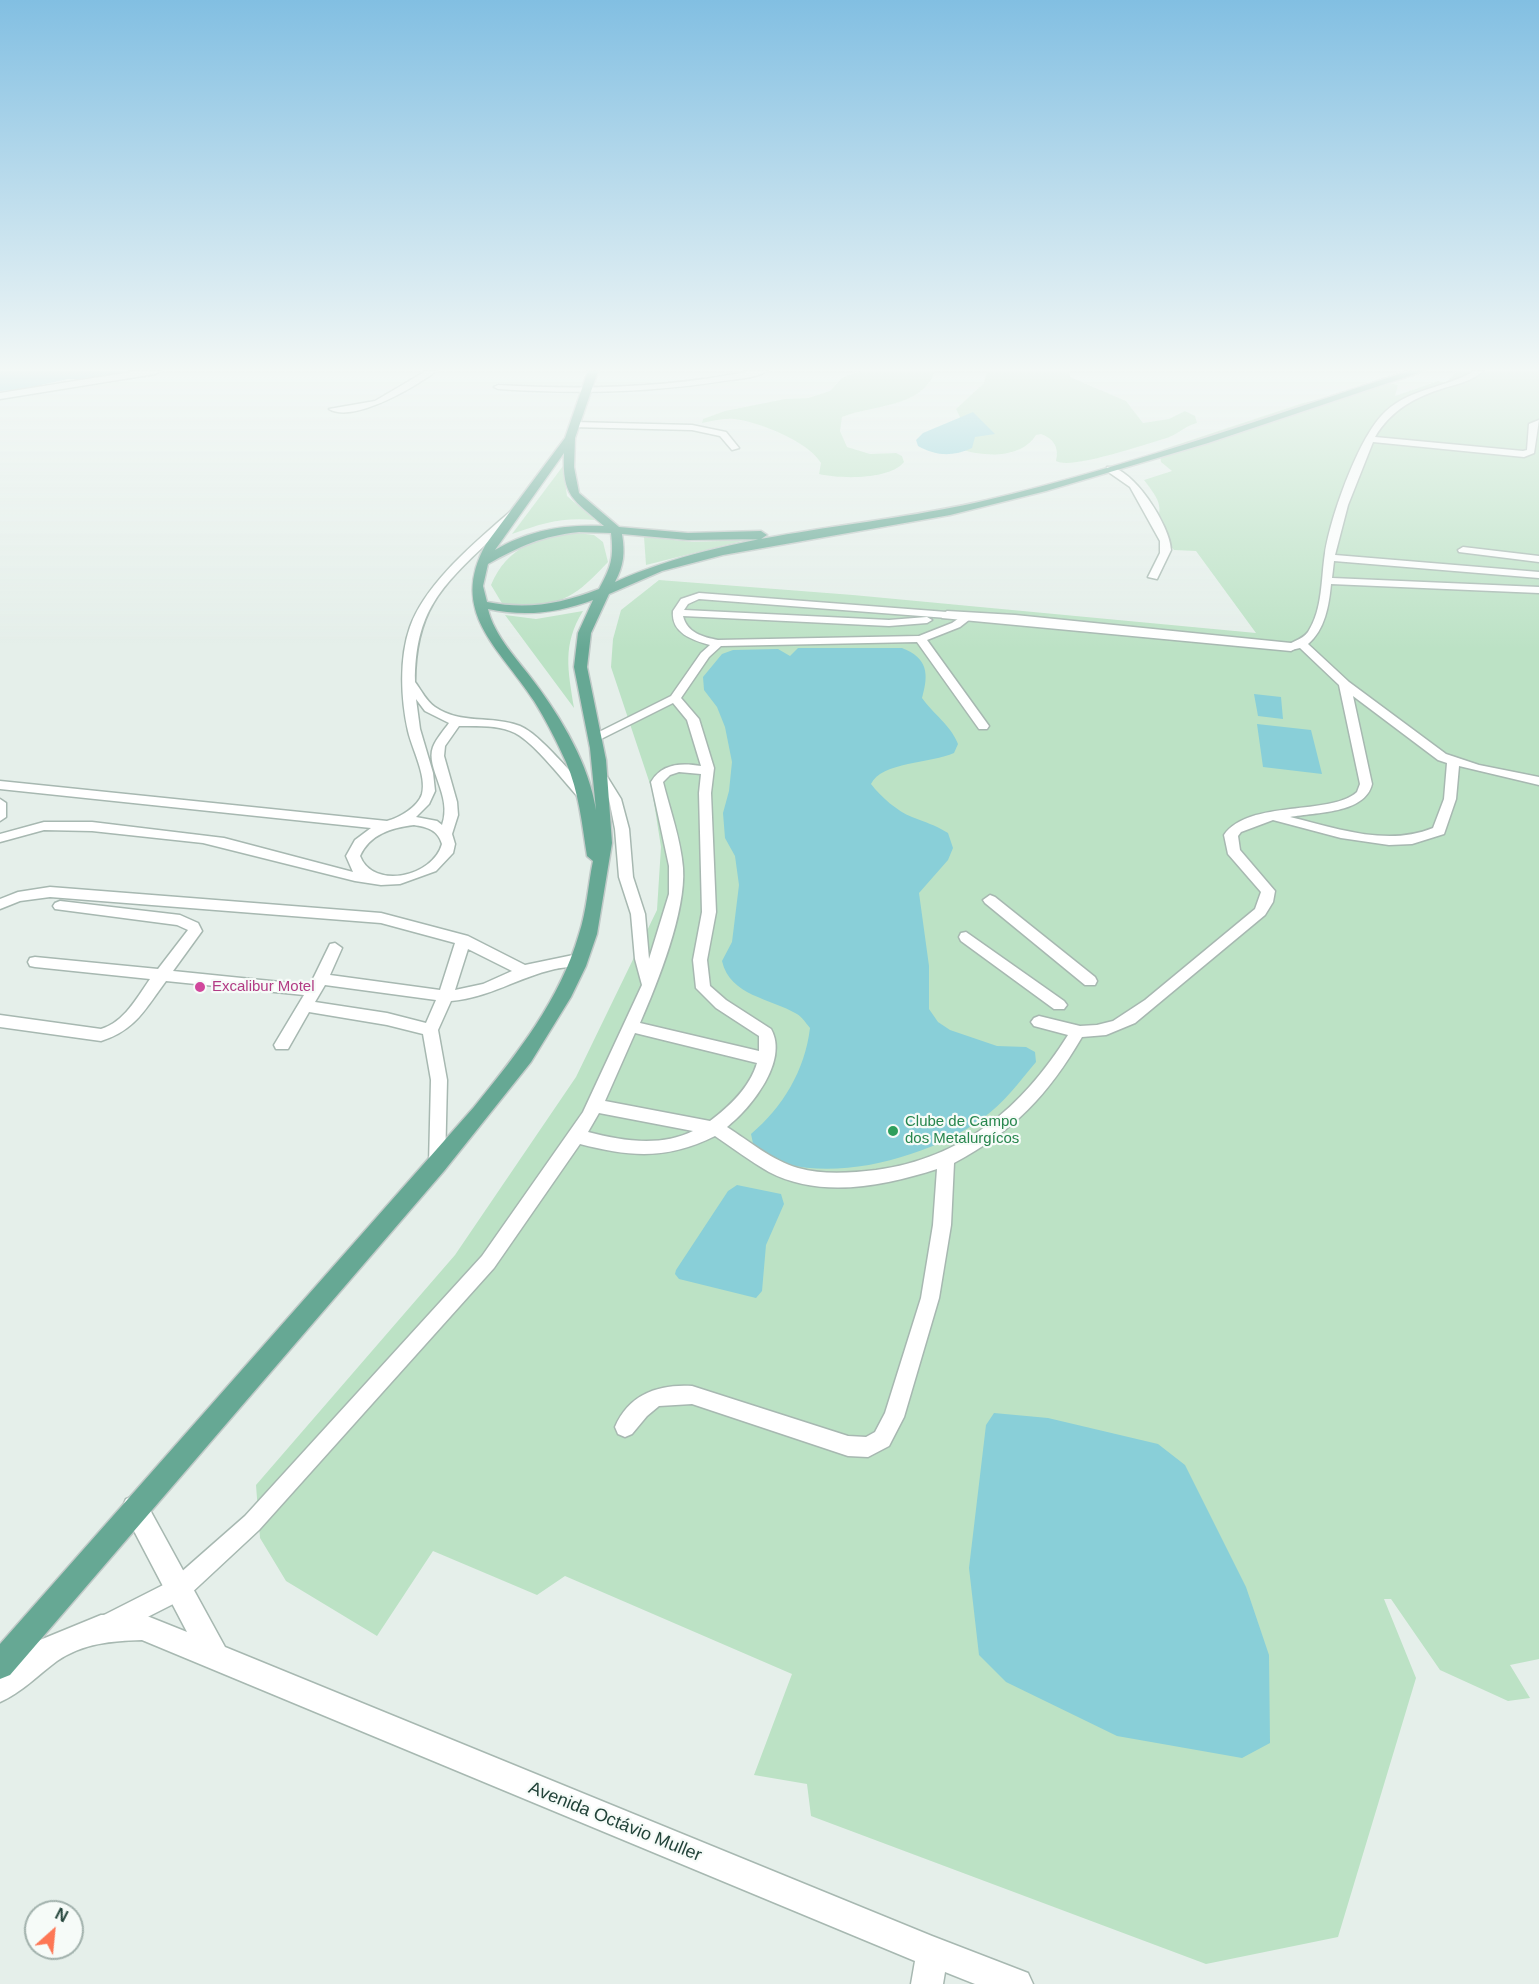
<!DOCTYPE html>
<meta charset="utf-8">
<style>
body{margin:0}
#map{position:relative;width:1539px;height:1984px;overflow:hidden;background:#e5efea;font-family:Helvetica,sans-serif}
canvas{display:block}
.north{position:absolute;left:24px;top:1900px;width:60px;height:60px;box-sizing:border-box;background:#f6fbf8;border:2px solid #a1b1ac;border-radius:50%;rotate:27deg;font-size:16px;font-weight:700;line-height:24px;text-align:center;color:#224339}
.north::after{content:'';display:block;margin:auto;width:21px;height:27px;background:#fd7755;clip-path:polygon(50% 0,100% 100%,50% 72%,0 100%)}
</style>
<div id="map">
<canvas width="1539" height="1984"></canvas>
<div class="north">N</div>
</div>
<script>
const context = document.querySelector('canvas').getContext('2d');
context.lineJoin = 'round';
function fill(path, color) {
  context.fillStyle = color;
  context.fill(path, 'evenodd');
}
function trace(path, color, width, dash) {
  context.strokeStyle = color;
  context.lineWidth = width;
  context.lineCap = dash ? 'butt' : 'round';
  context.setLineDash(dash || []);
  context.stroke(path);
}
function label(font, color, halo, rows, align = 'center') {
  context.font = font + ' Helvetica,sans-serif';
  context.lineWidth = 4.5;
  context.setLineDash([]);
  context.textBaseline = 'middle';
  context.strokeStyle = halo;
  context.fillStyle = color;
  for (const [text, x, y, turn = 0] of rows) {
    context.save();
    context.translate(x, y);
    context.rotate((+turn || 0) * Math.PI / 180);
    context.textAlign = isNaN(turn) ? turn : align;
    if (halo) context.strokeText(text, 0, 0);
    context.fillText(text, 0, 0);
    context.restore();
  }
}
const green = new Path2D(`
 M 860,371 L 935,371 C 923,408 871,405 842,417 L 840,431 L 847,447 L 870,454 L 896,453 L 902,456 L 904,462 C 890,480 840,479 819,474 L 821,463 C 808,441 759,422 734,419 C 723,418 713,421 702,423 L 703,419 L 725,411 L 785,399 L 808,398 L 830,391 L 842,378 Z
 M 987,371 L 1069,371 L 1070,377 L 1126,401 L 1143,423 L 1169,419 L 1185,411 L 1195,416 L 1197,423 C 1185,426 1178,434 1167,438 C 1146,444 1071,470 1056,461 C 1059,447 1054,439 1041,434 L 1036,435 C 1021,459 984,457 960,449 L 962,421 L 956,409 L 984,383 Z
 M 1457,371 L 1539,371 L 1539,1659 L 1510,1665 L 1530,1698 L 1508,1701 L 1440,1670 L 1391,1599 L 1384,1599 L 1416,1678 L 1338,1937 L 1206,1964 L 811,1816 L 807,1784 L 754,1775 L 792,1674 L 565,1576 L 537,1595 L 433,1551 L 377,1636 L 286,1581 L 260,1538 L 256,1485 L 455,1255 L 576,1077 L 657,910 L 661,847 L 652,790 L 611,667 L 613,639 L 621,610 L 659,580 L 853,595 L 1256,633 L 1196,551 L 1174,550 L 1155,529 C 1164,505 1159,500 1144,480 L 1172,471 L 1161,462 L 1160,453 L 1164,449 L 1303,403 L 1389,383 L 1398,385 L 1395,396 L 1438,381 L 1446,383 Z
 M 563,466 L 567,496 L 595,520 C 562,517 543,523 512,534 Z
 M 577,533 L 594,535 L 603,542 L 608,562 C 572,601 557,608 503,605 L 491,585 C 507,547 538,536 577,533 Z
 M 644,537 L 693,542 L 746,540 L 646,565 Z
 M 583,611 C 562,645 568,670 574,708 L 505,615 L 536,619 Z`);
const water = new Path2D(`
 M 0,371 L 140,371 L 91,380 L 68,379 L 23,389 L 0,391 Z
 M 973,412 L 995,434 L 975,437 L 972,448 C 952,457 936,456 918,446 L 916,440 L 923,433 Z
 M 798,648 L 902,648 C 928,658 929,674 922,698 C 934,715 950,724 958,744 L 954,753 C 932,763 881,762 871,784 C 881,797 897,811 912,817 C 927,823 933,824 948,833 L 953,848 L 948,860 L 919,893 L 929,966 L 929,1009 L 938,1022 L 950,1030 L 997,1046 L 1026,1047 L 1035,1052 L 1036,1062 C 1020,1081 1003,1104 983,1118 C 934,1154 847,1180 787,1164 C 776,1161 765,1153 754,1148 L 751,1134 C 783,1107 805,1070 810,1028 C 806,1023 802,1017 797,1014 C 770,998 730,996 722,961 L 732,942 L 739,885 L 735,856 L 725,838 L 723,813 L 729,791 L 732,762 L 725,727 L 717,707 L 704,690 L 703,677 L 722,654 L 733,650 L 778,649 L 790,656 Z
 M 1254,694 L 1281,697 L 1283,719 L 1258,716 Z
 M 1257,724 L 1311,730 L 1322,774 L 1263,767 Z
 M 737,1185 L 781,1194 L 784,1204 L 766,1245 L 762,1291 L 756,1298 L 679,1279 L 675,1274 L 676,1270 L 728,1191 Z
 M 994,1413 L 1048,1418 L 1158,1444 L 1185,1465 L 1246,1587 L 1269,1655 L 1270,1743 L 1242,1758 L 1117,1736 L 1006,1682 L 979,1655 L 969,1568 L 986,1425 Z`);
const lane = new Path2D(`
 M 426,371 L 436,371 C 417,386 353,424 329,409 L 375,401 Z
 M 751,371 L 767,371 C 756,378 736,379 723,381 C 648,393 573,394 498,389 L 494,387 L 498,385 C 583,390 668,388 751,371 Z
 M 1474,371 L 1483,371 C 1472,381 1458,384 1444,388 C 1415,397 1391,410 1375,437 L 1523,451 L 1527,450 L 1529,424 L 1539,420 L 1534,453 L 1524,457 L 1373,442 L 1348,505 L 1335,555 L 1539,572 L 1539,578 L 1334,561 L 1332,578 L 1539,587 L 1539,593 L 1331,584 C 1329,605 1325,630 1308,644 L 1349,682 L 1446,754 L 1479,765 L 1539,777 L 1539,785 L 1459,766 L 1456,799 L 1444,834 L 1412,844 L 1389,845 L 1341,838 L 1273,820 L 1241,832 L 1238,836 L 1240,850 L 1275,891 L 1273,902 L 1265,915 L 1135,1023 L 1106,1035 L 1082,1037 C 1048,1095 1014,1131 954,1163 L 951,1225 L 939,1298 L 904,1417 L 889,1446 L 868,1457 L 848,1456 L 692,1404 L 659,1406 L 647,1416 L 632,1434 L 625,1437 L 618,1434 L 615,1427 C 629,1394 659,1384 692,1386 L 848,1436 L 866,1437 L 875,1432 L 885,1413 L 921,1298 L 933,1225 L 937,1169 C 884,1186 821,1199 769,1172 C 750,1161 733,1148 715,1136 C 667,1160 630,1157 580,1144 L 494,1268 L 259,1530 L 187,1597 L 118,1632 L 110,1635 L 102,1632 L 99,1624 L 102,1616 L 171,1581 L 245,1516 L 482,1256 L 583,1112 L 642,985 L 635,959 L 631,914 L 619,877 L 615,829 L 609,799 L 593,773 L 599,769 L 603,770 L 621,799 L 629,829 L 633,877 L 645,914 L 649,959 L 669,894 L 669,866 L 651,782 C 662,763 682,763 701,766 L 687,720 L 673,703 L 599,740 L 591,740 L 589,737 L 671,696 L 701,653 L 710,645 C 692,640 671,633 673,611 L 681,599 L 699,593 L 947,612 L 952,615 L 947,618 L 699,599 L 688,604 L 684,610 L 889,620 L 927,617 L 932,620 L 927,623 L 889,626 L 683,616 C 687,633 703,637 718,640 L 919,636 L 952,623 L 965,614 L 973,614 L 974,616 L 960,627 L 927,640 L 989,726 L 987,729 L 979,729 L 917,642 L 721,646 L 709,657 L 681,698 L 699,719 L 714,768 L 711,793 L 716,912 L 707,960 L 710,986 L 726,1000 L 771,1029 C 789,1061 751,1108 727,1127 C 749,1141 773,1161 798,1168 C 823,1175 850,1173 876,1170 C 963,1158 1022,1108 1068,1035 L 1034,1026 L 1031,1022 L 1034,1018 L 1039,1016 L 1080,1026 L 1097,1025 L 1113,1021 L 1145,1000 L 1255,909 L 1261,892 L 1228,854 L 1224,835 C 1249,799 1331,816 1357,792 L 1360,784 L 1339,685 L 1300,648 L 1291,650 L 1285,647 C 1292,641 1302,640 1308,632 C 1323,609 1321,578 1325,553 C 1331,516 1359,435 1386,411 C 1411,388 1446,388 1474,371 ZM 1353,696 L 1438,760 L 1447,763 L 1444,799 L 1433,828 C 1387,847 1337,828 1290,817 C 1316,812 1365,814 1372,784 ZM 679,772 L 701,774 L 699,793 L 702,912 L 693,960 L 696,988 L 716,1008 L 759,1036 L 759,1051 L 640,1023 C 658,982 686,911 683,868 C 681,840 670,810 663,782 L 670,775 ZM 635,1033 L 757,1063 C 750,1087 730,1106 710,1121 L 605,1101 ZM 599,1113 L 693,1131 C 661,1147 622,1141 588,1132 Z
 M 574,422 L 692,425 L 726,432 L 739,448 L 732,450 L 720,436 L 692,430 L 571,427 L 570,425 Z
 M 1107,467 C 1132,465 1171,527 1171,550 L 1157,579 L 1148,577 L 1160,553 L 1160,541 L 1130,487 L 1107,471 Z
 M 512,510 L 520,512 C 511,522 499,531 489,541 C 441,587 415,611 415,682 C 421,690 427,702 435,707 C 461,725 492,715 520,726 C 540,734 574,777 591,794 L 592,797 L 591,800 L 581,800 C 564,782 536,744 515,733 C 500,725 477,726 459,726 L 445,746 L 444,756 L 457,802 L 458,815 L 452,834 L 455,844 L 453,853 L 436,871 L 400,884 L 381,885 L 355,881 L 203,843 L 92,831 L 44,830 L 0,842 L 0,834 L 44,822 L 92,822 L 224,838 L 353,872 L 346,856 L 355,840 L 371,828 L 0,789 L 0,781 L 387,821 C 399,818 418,807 422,794 C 427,776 412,749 408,731 C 401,700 399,658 410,627 C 426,582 477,541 512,510 ZM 416,699 L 425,711 L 449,723 C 444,730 436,739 433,747 C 425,768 453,796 442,825 L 437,821 L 416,817 L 429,804 L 435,791 L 433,773 L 420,729 ZM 414,825 C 427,827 438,830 442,844 C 433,877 373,890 360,856 C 370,834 391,828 414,825 Z
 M 1463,547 L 1539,556 L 1539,562 L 1459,552 L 1458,550 Z
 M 0,799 L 6,803 L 6,817 L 0,821 Z
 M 50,887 L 381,913 L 468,936 L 525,965 L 578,954 L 585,959 C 580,967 564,967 555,969 C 519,977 489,998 451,1001 L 438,1030 L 447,1080 L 445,1165 L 443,1170 L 437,1172 L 431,1170 L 429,1165 L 431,1080 L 423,1034 L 387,1025 L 309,1012 L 288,1049 L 276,1049 L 274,1045 L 304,995 L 166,981 C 145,1009 136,1030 101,1041 L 0,1027 L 0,1015 L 101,1029 C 124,1022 137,998 150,979 L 35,967 L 30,966 L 28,962 L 30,958 L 35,957 L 158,969 L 188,930 L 177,925 L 55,909 L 53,906 L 55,903 L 60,901 L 180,915 L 198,923 L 202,931 L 173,971 L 310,985 L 330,944 L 335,943 L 342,948 L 330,975 L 440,990 L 455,943 L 381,923 L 50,897 L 20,901 L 0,909 L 0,899 L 18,892 ZM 468,949 L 512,971 L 483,984 L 455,990 ZM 325,985 L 436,1000 L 426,1023 L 387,1013 L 315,1002 Z
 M 990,895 L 995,897 L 1095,977 L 1097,981 L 1095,985 L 1085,985 L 985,903 L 983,900 Z
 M 966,932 L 1064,1001 L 1067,1005 L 1064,1009 L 1054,1009 L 961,941 L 959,937 L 961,933 Z`);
const street = new Path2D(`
 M 137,371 L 160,371 L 155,374 L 0,399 L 0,393 Z
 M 947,611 L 1015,615 L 1291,643 L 1298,647 L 1291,651 L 942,618 L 941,615 Z
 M 135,1495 L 144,1499 L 225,1647 L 932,1936 L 1028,1973 L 1033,1984 L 975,1984 L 945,1972 L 943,1984 L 911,1984 L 915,1961 L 142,1640 C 111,1641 84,1643 57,1661 C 38,1675 21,1693 0,1702 L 0,1671 L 40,1640 L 101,1615 L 142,1614 L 187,1632 L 122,1508 L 126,1499 Z`);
const primary = new Path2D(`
 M 588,371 L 598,371 L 575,438 L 574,467 L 579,493 L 619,527 L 688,533 L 761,531 L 767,535 L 761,539 L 688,540 L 622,534 C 625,553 624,565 615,582 C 732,530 864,529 987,500 C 1131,466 1269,416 1409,371 L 1424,371 L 1208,443 L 1046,491 L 950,515 L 723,555 L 662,571 L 609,594 L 591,633 L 587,667 L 606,760 L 612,843 L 597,934 L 586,966 L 571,997 L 531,1062 L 444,1171 L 10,1675 L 0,1679 L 0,1644 L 474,1107 C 517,1054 560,1000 579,934 C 587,910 588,885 593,861 L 587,856 C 582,824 579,792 566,762 C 557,742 546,720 534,701 C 499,647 448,612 486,544 L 565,438 ZM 564,453 C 562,497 573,499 604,526 C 565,524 528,530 495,550 ZM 579,532 L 611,533 C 614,558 611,567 599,589 C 561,604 527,610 487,602 L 483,586 L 488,564 C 520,546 542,536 579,532 ZM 593,600 L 578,633 L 574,667 L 590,748 L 596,810 C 589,765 562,719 535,683 C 519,661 494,636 488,609 C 525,617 558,613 593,600 Z`);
const markers = [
 [200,987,6,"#d1479c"],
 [893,1131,6,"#2e9e5b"]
];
const hotelNames = [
 ["Excalibur Motel",212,987]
];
const leisureNames = [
 ["Clube de Campo",905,1122],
 ["dos Metalurgícos",905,1139]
];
const nearStreetnames = [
 ["Avenida Octávio Muller",615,1822,22]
];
fill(green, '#bce2c5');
fill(water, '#89cfd8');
trace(lane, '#a7b8b1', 3);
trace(street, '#a7b8b1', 3);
trace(primary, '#c1cac8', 3);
fill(lane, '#fff');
fill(street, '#fff');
fill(primary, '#66a894');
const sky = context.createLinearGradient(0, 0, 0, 649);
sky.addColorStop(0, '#82bfe2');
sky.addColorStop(0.57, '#f3f8f6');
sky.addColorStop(1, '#f3f8f600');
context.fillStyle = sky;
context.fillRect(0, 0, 1539, 649);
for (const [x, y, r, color] of markers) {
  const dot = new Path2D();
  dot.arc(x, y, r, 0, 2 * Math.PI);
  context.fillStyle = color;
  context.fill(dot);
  trace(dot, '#f6fbf8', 2);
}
label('15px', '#b23c85', '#f6fbf8', hotelNames, 'left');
label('15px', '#27864d', '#f6fbf8', leisureNames, 'left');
label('18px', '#224339', '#f6fbf8', nearStreetnames);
</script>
